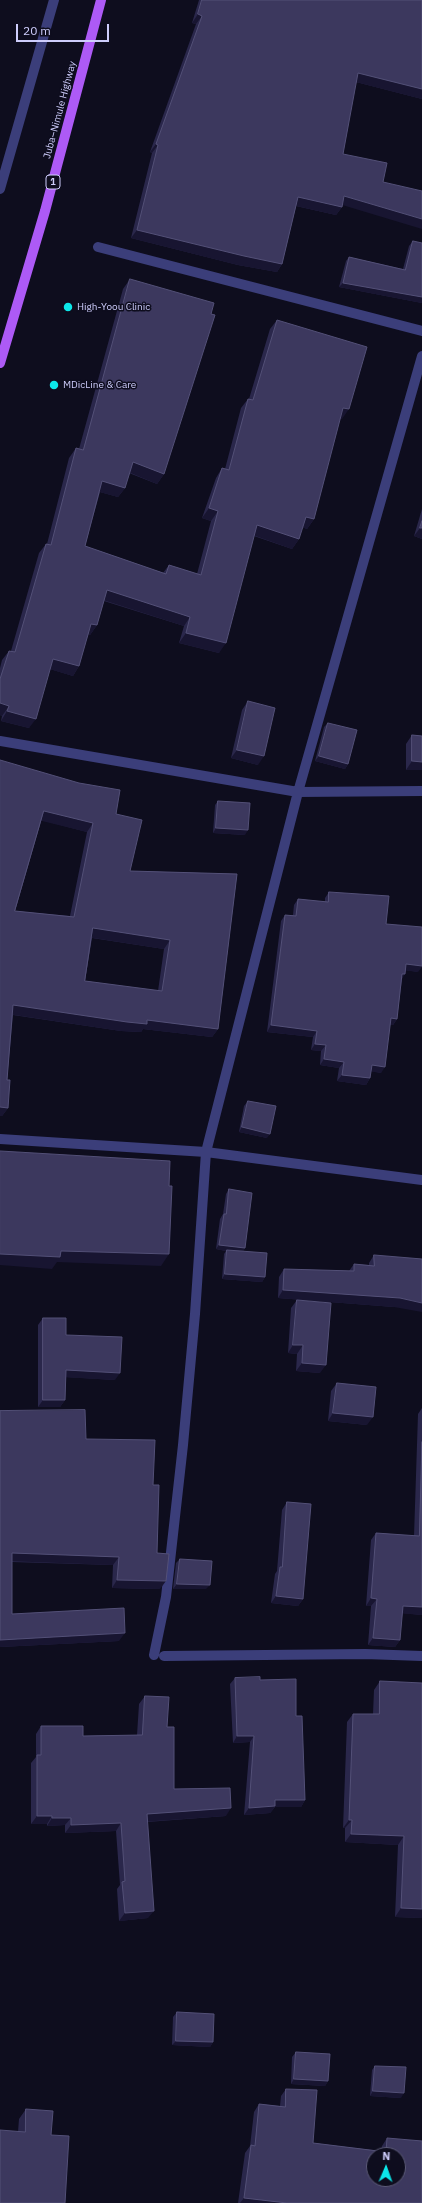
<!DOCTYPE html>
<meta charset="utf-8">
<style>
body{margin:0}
#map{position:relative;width:422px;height:2203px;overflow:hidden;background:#0e0d1e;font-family:"IBM Plex Sans",sans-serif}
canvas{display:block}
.north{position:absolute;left:366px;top:2147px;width:40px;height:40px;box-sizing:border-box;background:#0e0d1e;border:1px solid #5b5a77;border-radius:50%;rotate:2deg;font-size:11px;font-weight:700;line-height:16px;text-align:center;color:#cecdfc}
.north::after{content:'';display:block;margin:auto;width:14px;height:18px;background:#0ce7e9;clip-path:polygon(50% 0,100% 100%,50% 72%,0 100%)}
.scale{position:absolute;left:16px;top:24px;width:93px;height:18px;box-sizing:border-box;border:2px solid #cecdfc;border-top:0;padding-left:5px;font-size:12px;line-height:14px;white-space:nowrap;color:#cecdfc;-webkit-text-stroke:3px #0e0d1e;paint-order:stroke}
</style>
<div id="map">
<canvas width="422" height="2203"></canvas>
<div class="north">N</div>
<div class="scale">20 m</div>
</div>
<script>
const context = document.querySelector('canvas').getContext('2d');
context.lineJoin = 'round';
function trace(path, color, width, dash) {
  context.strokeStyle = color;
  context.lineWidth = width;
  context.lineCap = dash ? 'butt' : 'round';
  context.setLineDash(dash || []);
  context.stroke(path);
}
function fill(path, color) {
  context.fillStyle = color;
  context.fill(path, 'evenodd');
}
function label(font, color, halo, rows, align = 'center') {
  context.font = font + ' "IBM Plex Sans",sans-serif';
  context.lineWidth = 3;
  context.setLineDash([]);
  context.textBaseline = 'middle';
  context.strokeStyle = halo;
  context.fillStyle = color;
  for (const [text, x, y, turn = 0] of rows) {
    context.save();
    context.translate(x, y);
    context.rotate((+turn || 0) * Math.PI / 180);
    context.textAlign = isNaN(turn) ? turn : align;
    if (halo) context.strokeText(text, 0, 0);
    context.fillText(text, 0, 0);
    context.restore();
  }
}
const minor = new Path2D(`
 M 0,189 L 54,0
 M 98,247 L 422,331
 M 0,741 L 298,792 L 422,791
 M 0,1139 L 206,1152 L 422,1180
 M 154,1655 L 166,1597 L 183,1445 L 195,1314 L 206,1152 L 298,792 L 422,356
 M 164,1656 L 365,1654 L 422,1656`);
const primary = new Path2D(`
 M 0,363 L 45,211 L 101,0`);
const wall = new Path2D(`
 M 199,0 L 422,0 L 422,99 L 356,82 L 343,154 L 342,207 L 336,215 L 296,206 L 282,264 L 277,272 L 238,265 L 131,238 L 152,153 L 150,152 L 196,24 L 192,23 Z
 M 413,241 L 422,243 L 422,303 L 339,287 L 346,261 L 349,257 L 403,269 L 409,246 Z
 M 130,279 L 164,474 L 157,484 L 129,473 L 125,488 L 118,497 L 100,492 L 85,546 L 163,573 L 169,565 L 197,574 L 211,521 L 202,518 L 216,478 L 222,468 L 225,469 L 241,408 L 248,399 L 249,399 L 270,329 L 277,320 L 342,419 L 340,418 L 314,519 L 307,529 L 302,527 L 299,539 L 292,549 L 254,536 L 219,653 L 179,643 L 184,626 L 104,601 L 97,625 L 90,635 L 88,634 L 79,666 L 73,676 L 50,669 L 29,728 L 1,721 L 2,716 L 0,715 L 0,668 L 2,660 L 9,651 L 11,651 L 39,553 L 46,544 L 47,544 L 69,458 L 76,448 L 79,449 L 123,289 Z
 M 422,509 L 422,539 L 414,536 Z
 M 248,701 L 258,765 L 231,758 L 242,710 Z
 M 328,723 L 348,764 L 345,769 L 315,761 L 324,727 Z
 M 412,735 L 422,736 L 422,775 L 422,770 L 406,770 L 406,744 Z
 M 0,760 L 116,814 L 130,871 L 237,874 L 218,1029 L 212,1037 L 143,1029 L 141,1032 L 121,1031 L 13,1015 L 7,1080 L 8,1108 L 2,1116 L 0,1116 ZM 41,820 L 87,832 L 70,916 L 15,911 ZM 92,938 L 164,949 L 158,991 L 85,981 Z
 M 218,801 L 245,835 L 213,833 L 215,805 Z
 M 329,892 L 386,924 L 418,972 L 406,970 L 402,979 L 397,1019 L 393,1025 L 390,1025 L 381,1073 L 371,1071 L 370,1078 L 366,1085 L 337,1081 L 339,1068 L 320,1065 L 321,1051 L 311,1050 L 313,1037 L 267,1032 L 281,921 L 285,915 L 293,915 L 294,905 L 298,899 L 325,902 L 325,898 Z
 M 248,1101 L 267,1138 L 239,1132 L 244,1106 Z
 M 229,1189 L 245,1248 L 243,1251 L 265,1277 L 262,1282 L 222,1279 L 224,1254 L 226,1251 L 216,1249 L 220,1219 L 223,1214 L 226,1194 Z
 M 374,1255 L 394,1307 L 278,1298 L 279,1277 L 284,1269 L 349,1271 L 354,1264 L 369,1265 L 369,1263 Z
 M 297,1300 L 320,1373 L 296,1371 L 297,1354 L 288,1353 L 291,1308 Z
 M 43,1318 L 66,1335 L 115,1380 L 66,1377 L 65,1400 L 60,1407 L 38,1407 L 38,1325 Z
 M 337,1383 L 367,1425 L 328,1421 L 331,1391 Z
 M 422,1408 L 422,1615 L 402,1613 L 400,1640 L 395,1647 L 368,1645 L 371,1606 L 366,1606 L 371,1540 L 376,1533 L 414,1536 L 418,1414 Z
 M 0,1411 L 86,1439 L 153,1485 L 157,1553 L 160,1589 L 112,1588 L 113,1565 L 12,1562 L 12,1614 L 119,1641 L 0,1647 Z
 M 287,1502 L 303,1599 L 298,1606 L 271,1603 L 275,1574 L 277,1571 L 282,1510 Z
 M 180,1559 L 206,1589 L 173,1589 L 176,1563 Z
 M 235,1678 L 260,1680 L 296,1716 L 305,1800 L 301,1807 L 275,1807 L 270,1813 L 244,1815 L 250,1742 L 233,1743 L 230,1684 Z
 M 380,1681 L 422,1686 L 422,1918 L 395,1917 L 398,1845 L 345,1842 L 345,1828 L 343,1828 L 347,1722 L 353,1714 L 373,1714 L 374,1690 Z
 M 145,1696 L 167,1727 L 174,1789 L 226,1816 L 147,1822 L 148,1918 L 119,1921 L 117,1889 L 120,1885 L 116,1831 L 65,1833 L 65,1825 L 47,1826 L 47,1824 L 31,1824 L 31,1763 L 36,1757 L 36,1734 L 41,1726 L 83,1736 L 137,1735 L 139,1704 Z
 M 177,2012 L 213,2042 L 210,2047 L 172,2045 L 173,2017 Z
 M 296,2052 L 328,2081 L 325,2086 L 291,2084 L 292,2057 Z
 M 375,2066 L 401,2098 L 370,2096 L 372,2070 Z
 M 286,2089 L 313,2143 L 381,2151 L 382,2146 L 387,2138 L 422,2203 L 238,2203 L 245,2153 L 250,2146 L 254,2112 L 259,2104 L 280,2106 L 281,2096 Z
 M 26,2109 L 51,2135 L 18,2132 L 19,2119 Z`);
const shadedWall = new Path2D(`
 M 198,14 L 202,16 L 196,24 L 192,23 Z
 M 358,73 L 422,89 L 422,99 L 352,81 Z
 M 156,144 L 158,145 L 152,153 L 150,152 Z
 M 344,196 L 422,219 L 422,229 L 339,204 Z
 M 298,197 L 342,207 L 336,215 L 292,205 Z
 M 137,230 L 282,264 L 277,272 L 238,265 L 131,238 Z
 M 343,283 L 422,297 L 422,303 L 339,287 Z
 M 343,408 L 349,409 L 342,419 L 336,417 Z
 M 133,462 L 164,474 L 157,484 L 126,471 Z
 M 102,481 L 125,488 L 118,497 L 96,491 Z
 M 209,508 L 218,511 L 211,521 L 202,518 Z
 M 306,517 L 314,519 L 307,529 L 299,526 Z
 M 257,525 L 299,539 L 292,549 L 250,534 Z
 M 420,528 L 422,528 L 422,539 L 414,536 Z
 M 107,590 L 190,617 L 184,626 L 100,599 Z
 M 91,624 L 97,625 L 90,635 L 84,633 Z
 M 186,633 L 226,643 L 219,653 L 179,643 Z
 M 53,659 L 79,666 L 73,676 L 46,668 Z
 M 0,703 L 9,706 L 2,716 L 0,715 Z
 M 7,711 L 36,719 L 29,728 L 1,721 Z
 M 237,750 L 264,756 L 258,765 L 231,758 Z
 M 319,756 L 348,764 L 345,769 L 315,761 Z
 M 412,761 L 422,762 L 422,770 L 406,770 Z
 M 44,811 L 93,823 L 87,832 L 38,820 Z
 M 216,828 L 248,830 L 245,835 L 213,833 Z
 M 93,928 L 170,940 L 164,949 L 87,937 Z
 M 406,964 L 422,966 L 422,967 L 418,972 L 402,970 Z
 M 402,974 L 405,974 L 401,980 Z
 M 13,1005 L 147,1020 L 218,1029 L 212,1037 L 143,1029 L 141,1032 L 121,1031 L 8,1014 Z
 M 391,1018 L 397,1019 L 393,1025 L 387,1025 Z
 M 271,1025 L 317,1031 L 313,1037 L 267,1032 Z
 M 315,1044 L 326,1045 L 321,1051 L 311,1050 Z
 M 324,1059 L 344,1062 L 339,1068 L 320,1065 Z
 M 372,1065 L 385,1067 L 381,1073 L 368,1071 Z
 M 342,1075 L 370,1078 L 366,1085 L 337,1081 Z
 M 0,1107 L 8,1108 L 2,1116 L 0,1116 Z
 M 242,1127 L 270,1134 L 267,1138 L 239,1132 Z
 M 219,1245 L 245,1248 L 242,1253 L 227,1250 L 226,1251 L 216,1249 Z
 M 61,1251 L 169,1254 L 161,1266 L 57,1262 L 52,1269 L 0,1265 L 0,1254 Z
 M 225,1274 L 265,1277 L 262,1282 L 222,1279 Z
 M 283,1290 L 400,1298 L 422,1303 L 422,1312 L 394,1307 L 278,1298 Z
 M 293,1345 L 303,1345 L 297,1354 L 288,1353 Z
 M 302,1363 L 326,1365 L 320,1373 L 296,1371 Z
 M 66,1370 L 120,1373 L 115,1380 L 61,1377 Z
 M 43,1400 L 65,1400 L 60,1407 L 38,1407 Z
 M 333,1413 L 373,1417 L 367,1425 L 328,1421 Z
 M 12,1553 L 119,1557 L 113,1565 L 6,1561 Z
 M 117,1580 L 166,1581 L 160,1589 L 112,1588 Z
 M 177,1584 L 210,1585 L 206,1589 L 173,1589 Z
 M 276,1596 L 303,1599 L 298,1606 L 271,1603 Z
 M 371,1598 L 377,1599 L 371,1606 L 366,1606 Z
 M 403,1606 L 422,1607 L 422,1615 L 398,1613 Z
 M 125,1633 L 119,1641 L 0,1647 L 0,1640 Z
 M 373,1638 L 400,1640 L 395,1647 L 368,1645 Z
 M 237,1736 L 254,1736 L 250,1742 L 233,1743 Z
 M 275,1800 L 305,1800 L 301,1807 L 275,1807 L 270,1813 L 244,1815 L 249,1808 Z
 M 231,1808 L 226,1816 L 141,1822 L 147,1814 Z
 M 37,1816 L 52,1816 L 47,1824 L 31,1824 Z
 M 52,1818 L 71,1818 L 65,1825 L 47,1826 Z
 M 349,1820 L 352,1820 L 345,1828 L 343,1828 Z
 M 121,1823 L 116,1831 L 65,1833 L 71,1825 Z
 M 351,1834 L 404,1836 L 398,1845 L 345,1842 Z
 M 401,1908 L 422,1909 L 422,1918 L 395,1917 Z
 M 154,1911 L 148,1918 L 119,1921 L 125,1913 Z
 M 176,2041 L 213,2042 L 210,2047 L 172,2045 Z
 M 294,2079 L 328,2081 L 325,2086 L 291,2084 Z
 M 373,2091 L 404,2093 L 401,2098 L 370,2096 Z
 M 244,2198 L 287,2203 L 240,2203 Z`);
const building = new Path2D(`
 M 202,0 L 422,0 L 422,89 L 358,73 L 343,154 L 387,163 L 383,182 L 422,191 L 422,219 L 344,196 L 342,207 L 298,197 L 282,264 L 244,256 L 137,230 L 158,145 L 156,144 L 202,16 L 198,14 Z
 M 413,241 L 422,243 L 422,297 L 343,283 L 349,257 L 405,270 Z
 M 130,279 L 214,303 L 211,314 L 215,315 L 164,474 L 133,462 L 125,488 L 102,481 L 85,546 L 166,574 L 169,565 L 201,575 L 218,511 L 209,508 L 222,468 L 229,470 L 248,399 L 253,400 L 277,320 L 367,347 L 349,409 L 343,408 L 314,519 L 306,517 L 299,539 L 257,525 L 226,643 L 186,633 L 190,617 L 107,590 L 97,625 L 91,624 L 79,666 L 53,659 L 36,719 L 7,711 L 9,706 L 0,703 L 0,679 L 9,651 L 15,652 L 46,544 L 51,545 L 76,448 L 83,450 Z
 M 422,521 L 422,528 L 420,528 Z
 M 248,701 L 275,708 L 264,756 L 237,750 Z
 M 328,723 L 357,730 L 348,764 L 319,756 Z
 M 412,735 L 422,736 L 422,762 L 412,761 Z
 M 0,760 L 79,783 L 120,790 L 116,814 L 142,820 L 130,871 L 237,874 L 218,1029 L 147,1020 L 147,1024 L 127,1022 L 13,1005 L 7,1080 L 10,1080 L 8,1108 L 0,1107 ZM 44,811 L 93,823 L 74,917 L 15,911 ZM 93,928 L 170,940 L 162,991 L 85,981 Z
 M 218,801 L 250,803 L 248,830 L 216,828 Z
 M 329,892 L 389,896 L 386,924 L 422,927 L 422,966 L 406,964 L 405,974 L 402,974 L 397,1019 L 391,1018 L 385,1067 L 372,1065 L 370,1078 L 342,1075 L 344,1062 L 324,1059 L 326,1045 L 315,1044 L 317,1031 L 271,1025 L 285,915 L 296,916 L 298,899 L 328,902 Z
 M 248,1101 L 276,1106 L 270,1134 L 242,1127 Z
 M 0,1151 L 170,1161 L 169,1186 L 172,1186 L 169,1254 L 61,1251 L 60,1257 L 0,1254 Z
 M 229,1189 L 252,1193 L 245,1248 L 219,1245 L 224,1214 L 226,1214 Z
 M 227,1250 L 267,1253 L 265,1277 L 225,1274 Z
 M 374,1255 L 422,1259 L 422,1303 L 400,1298 L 283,1290 L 284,1269 L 354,1271 L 354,1264 L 374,1266 Z
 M 297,1300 L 331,1303 L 326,1365 L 302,1363 L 303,1345 L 293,1345 Z
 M 43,1318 L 66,1318 L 66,1335 L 122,1337 L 120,1373 L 66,1370 L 65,1400 L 43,1400 Z
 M 337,1383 L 376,1387 L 373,1417 L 333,1413 Z
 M 85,1410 L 86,1439 L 155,1440 L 153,1485 L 159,1485 L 157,1553 L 169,1554 L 166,1581 L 117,1580 L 119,1557 L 12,1553 L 12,1614 L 124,1608 L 125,1633 L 0,1640 L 0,1411 Z
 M 422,1442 L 422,1607 L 403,1606 L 400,1640 L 373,1638 L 377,1599 L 371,1598 L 376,1533 L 419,1536 Z
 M 287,1502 L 311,1504 L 303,1599 L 276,1596 L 280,1567 L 282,1567 Z
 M 180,1559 L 212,1561 L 210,1585 L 177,1584 Z
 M 260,1677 L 260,1680 L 296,1679 L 296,1716 L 302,1716 L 305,1800 L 275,1800 L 275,1806 L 249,1808 L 254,1736 L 237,1736 L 235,1678 Z
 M 380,1681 L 422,1683 L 422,1909 L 401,1908 L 404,1836 L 351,1834 L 352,1820 L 349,1820 L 353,1714 L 379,1714 Z
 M 145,1696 L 169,1697 L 167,1727 L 174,1727 L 174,1789 L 230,1788 L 231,1808 L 147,1814 L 154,1911 L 125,1913 L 122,1882 L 125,1881 L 121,1823 L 71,1825 L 71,1818 L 52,1818 L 52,1816 L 37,1816 L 37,1755 L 41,1755 L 41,1726 L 83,1726 L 83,1736 L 142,1735 Z
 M 177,2012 L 214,2014 L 213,2042 L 176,2041 Z
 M 296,2052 L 330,2054 L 328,2081 L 294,2079 Z
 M 375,2066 L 406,2067 L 404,2093 L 373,2091 Z
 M 286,2089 L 317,2090 L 313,2143 L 386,2152 L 387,2138 L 422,2141 L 422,2203 L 287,2203 L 244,2198 L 251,2145 L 255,2146 L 259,2104 L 285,2107 ZM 374,2155 L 398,2155 L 398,2179 L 374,2179 Z
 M 26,2109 L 53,2111 L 51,2135 L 69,2136 L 65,2203 L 0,2203 L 0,2130 L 25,2132 Z`);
const markers = [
 [68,307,5,"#0ce7e9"],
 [54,385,5,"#0ce7e9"]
];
const shields = [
 [53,182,14]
];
const shieldNames = [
 ["1",53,182]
];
const streetNames = [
 ["Juba–Nimule Highway",60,110,-75]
];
const poiNames = [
 ["High-Yoou Clinic",77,307],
 ["MDicLine & Care",63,385]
];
trace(minor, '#3b3e7a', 10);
trace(primary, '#ad5af6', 10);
fill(wall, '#2a274b');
fill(shadedWall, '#181531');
fill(building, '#3c385e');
trace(building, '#535077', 1);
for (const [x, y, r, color] of markers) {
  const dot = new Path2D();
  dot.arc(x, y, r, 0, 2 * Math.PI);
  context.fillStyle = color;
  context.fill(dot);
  trace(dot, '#0e0d1e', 1.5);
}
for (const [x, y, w] of shields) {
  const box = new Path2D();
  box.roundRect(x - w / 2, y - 7, w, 14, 3);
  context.fillStyle = '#0e0d1e';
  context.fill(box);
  trace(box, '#cecdfc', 1);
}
label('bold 9px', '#cecdfc', null, shieldNames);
label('10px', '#cecdfc', '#0e0d1e', streetNames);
label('10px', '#cecdfc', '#0e0d1e', poiNames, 'left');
</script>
